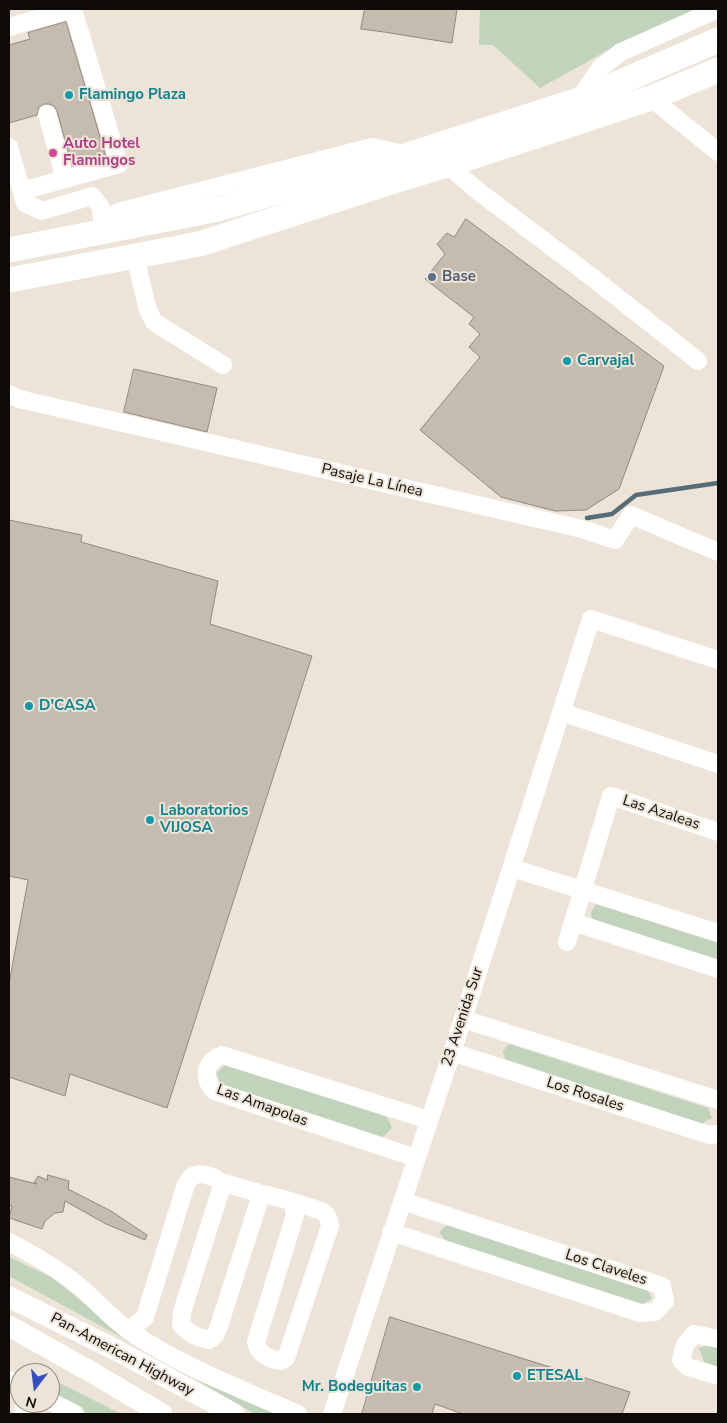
<!DOCTYPE html>
<meta charset="utf-8">
<style>
body{margin:0}
#map{position:relative;width:727px;height:1423px;overflow:hidden;background:#ede3d7;font-family:"Nunito Sans",sans-serif}
canvas{display:block}
.frame{position:absolute;inset:0;border:10px solid #0e0b07;pointer-events:none}
.north{position:absolute;left:10px;top:1363px;width:50px;height:50px;box-sizing:border-box;background:#ede3d7;border:1px solid #948d84;border-radius:50%;rotate:195deg;font-size:14px;font-weight:700;line-height:20px;text-align:center;color:#0e0b07}
.north::after{content:'';display:block;margin:auto;width:18px;height:22px;background:#374ec0;clip-path:polygon(50% 0,100% 100%,50% 72%,0 100%)}
</style>
<div id="map">
<canvas width="727" height="1423"></canvas>
<div class="frame"></div>
<div class="north">N</div>
</div>
<script>
const context = document.querySelector('canvas').getContext('2d');
context.lineJoin = 'round';
function fill(path, color) {
  context.fillStyle = color;
  context.fill(path, 'evenodd');
}
function trace(path, color, width, dash) {
  context.strokeStyle = color;
  context.lineWidth = width;
  context.lineCap = dash ? 'butt' : 'round';
  context.setLineDash(dash || []);
  context.stroke(path);
}
function label(font, color, halo, rows, align = 'center') {
  context.font = font + ' "Nunito Sans",sans-serif';
  context.lineWidth = 4;
  context.setLineDash([]);
  context.textBaseline = 'middle';
  context.strokeStyle = halo;
  context.fillStyle = color;
  for (const [text, x, y, turn = 0] of rows) {
    context.save();
    context.translate(x, y);
    context.rotate((+turn || 0) * Math.PI / 180);
    context.textAlign = isNaN(turn) ? turn : align;
    if (halo) context.strokeText(text, 0, 0);
    context.fillText(text, 0, 0);
    context.restore();
  }
}
const green = new Path2D(`
 M 480,9 L 700,9 L 612,48 L 540,88 L 493,45 L 479,45 Z
 M 596,904 L 718,943 L 718,961 L 592,921 L 591,912 Z
 M 509,1044 L 708,1108 L 712,1118 L 701,1124 L 505,1059 L 503,1051 Z
 M 225,1065 L 387,1117 L 392,1128 L 383,1137 L 220,1084 L 217,1073 Z
 M 447,1225 L 647,1289 L 652,1298 L 643,1304 L 445,1240 L 439,1232 Z
 M 9,1257 L 53,1278 L 132,1343 L 9,1276 Z
 M 709,1345 L 718,1348 L 718,1367 L 704,1362 L 699,1348 Z
 M 50,1378 L 121,1414 L 89,1414 L 50,1394 Z
 M 195,1379 L 278,1414 L 255,1414 Z`);
const stream = new Path2D(`
 M 587,518 L 612,514 L 636,495 L 718,483`);
const building = new Path2D(`
 M 365,9 L 457,9 L 452,43 L 384,32 L 361,29 Z
 M 66,22 L 106,157 L 72,166 L 57,111 L 54,106 L 49,104 L 44,104 L 39,107 L 37,115 L 9,123 L 9,45 L 30,39 L 28,33 Z
 M 466,219 L 664,366 L 619,489 L 586,510 L 555,511 L 501,497 L 420,430 L 480,357 L 469,347 L 480,334 L 469,324 L 474,317 L 425,279 L 445,254 L 437,244 L 447,233 L 454,237 Z
 M 134,369 L 217,388 L 207,432 L 124,412 Z
 M 9,520 L 82,535 L 81,542 L 218,581 L 210,624 L 312,656 L 167,1108 L 70,1074 L 65,1096 L 9,1077 L 9,984 L 28,880 L 9,876 Z
 M 48,1175 L 69,1181 L 68,1189 L 111,1211 L 147,1235 L 145,1240 L 106,1224 L 65,1201 L 63,1212 L 55,1213 L 45,1221 L 42,1229 L 9,1218 L 12,1206 L 9,1205 L 9,1177 L 37,1184 L 34,1183 L 38,1176 L 47,1180 Z
 M 390,1317 L 630,1392 L 622,1414 L 463,1414 L 435,1404 L 432,1414 L 362,1414 Z`);
const minor = new Path2D(`
 M 9,27 L 73,9 L 119,164 L 22,191
 M 651,98 L 718,152
 M 579,100 L 600,68 L 621,52 L 718,9
 M 47,114 L 65,179
 M 9,147 L 25,203 L 42,211 L 92,196 L 101,208 L 103,231
 M 447,165 L 482,194 L 593,278 L 698,361
 M 103,231 L 118,212 L 372,147 L 404,154
 M 135,257 L 148,310 L 154,322 L 223,365
 M 9,394 L 19,399 L 582,529 L 615,540 L 631,515 L 718,552
 M 561,712 L 718,764
 M 512,868 L 718,933
 M 573,922 L 718,969
 M 567,942 L 611,796 L 718,832
 M 463,1019 L 718,1100
 M 452,1052 L 709,1135 L 718,1134
 M 416,1158 L 214,1091 C 202,1077 205,1062 222,1055 L 429,1120
 M 221,1182 L 265,1195
 M 391,1232 L 640,1313 L 655,1312 L 665,1301 L 662,1286 L 402,1201
 M 9,1242 C 33,1255 59,1269 80,1287 C 97,1301 112,1320 131,1332 C 182,1367 241,1389 298,1414
 M 129,1331 L 145,1317 L 186,1184 C 187,1183 190,1179 191,1177 C 200,1171 218,1176 222,1186 L 182,1312 L 181,1325 C 189,1334 198,1338 209,1340 L 215,1335 L 219,1326 L 260,1198 C 264,1195 263,1195 268,1195 C 277,1197 315,1208 323,1212 C 328,1215 329,1220 330,1226 L 286,1358 L 281,1361 C 270,1360 258,1354 256,1342 L 295,1215 L 293,1203
 M 718,1339 L 694,1334 L 685,1345 L 681,1360 L 688,1367 L 718,1376
 M 9,1380 L 20,1386
 M 50,1401 L 75,1414
 M 22,1414 L 26,1403
 M 332,1414 L 463,1019 L 591,619 L 718,660`);
const major = new Path2D(`
 M 9,1297 L 116,1350 L 234,1414
 M 9,1326 L 93,1373 L 162,1414`);
const highway = new Path2D(`
 M 9,250 L 218,209 L 408,155 L 579,100 L 718,40
 M 9,280 L 199,244 L 397,180 L 447,165 L 651,98 L 718,70`);
const markers = [
 [69,95,5,"#0f9aa8"],
 [53,153,5,"#d1479c"],
 [432,277,5,"#5c6f8a"],
 [567,361,5,"#0f9aa8"],
 [29,706,5,"#0f9aa8"],
 [150,820,5,"#0f9aa8"],
 [517,1376,5,"#0f9aa8"],
 [417,1387,5,"#0f9aa8"]
];
const cultureNames = [
 ["Flamingo Plaza",79,95],
 ["Carvajal",577,361],
 ["D'CASA",39,706],
 ["Laboratorios",160,811],
 ["VIJOSA",160,828],
 ["ETESAL",527,1376],
 ["Mr. Bodeguitas",407,1387,"right"]
];
const hotelNames = [
 ["Auto Hotel",63,144],
 ["Flamingos",63,161]
];
const serviceNames = [
 ["Base",442,277]
];
const streetNames = [
 ["Pasaje La Línea",372,481,13],
 ["Las Azaleas",661,813,18],
 ["23 Avenida Sur",463,1017,-72],
 ["Los Rosales",585,1095,18],
 ["Las Amapolas",262,1106,20],
 ["Los Claveles",606,1268,18],
 ["Pan-American Highway",122,1355,28]
];
fill(green, '#bfd4bb');
trace(stream, '#556d79', 4.5);
fill(building, '#c5bbaf');
trace(building, '#92887d', 1);
trace(minor, '#fff', 18);
trace(major, '#fff', 21);
trace(highway, '#fff', 25);
for (const [x, y, r, color] of markers) {
  const dot = new Path2D();
  dot.arc(x, y, r, 0, 2 * Math.PI);
  context.fillStyle = color;
  context.fill(dot);
  trace(dot, '#ede3d7', 2);
}
label('bold 15px', '#0d838f', '#ede3d7', cultureNames, 'left');
label('bold 15px', '#b23c85', '#ede3d7', hotelNames, 'left');
label('bold 15px', '#4e5e75', '#ede3d7', serviceNames, 'left');
label('15px', '#0e0b07', '#ede3d7', streetNames);
</script>
